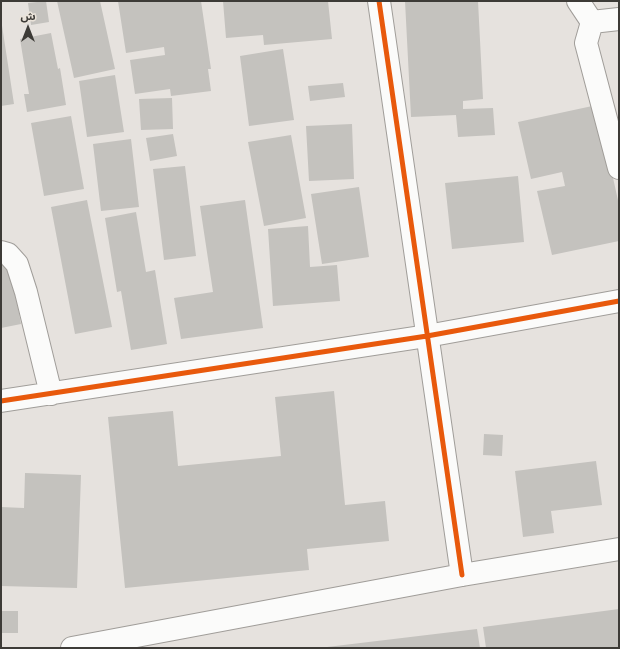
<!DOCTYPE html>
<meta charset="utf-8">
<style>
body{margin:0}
#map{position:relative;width:620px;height:649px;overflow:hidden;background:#e6e2de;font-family:"Playfair Display","Noto Sans Arabic",serif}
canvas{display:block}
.frame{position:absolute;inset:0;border:2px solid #3d3b37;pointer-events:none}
.north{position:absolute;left:8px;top:8px;width:40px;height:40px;-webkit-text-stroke:3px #eae3da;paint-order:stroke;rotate:0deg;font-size:11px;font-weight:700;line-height:16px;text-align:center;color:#3d3b37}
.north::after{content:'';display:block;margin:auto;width:14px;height:18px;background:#3d3b37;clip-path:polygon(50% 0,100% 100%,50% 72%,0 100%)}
</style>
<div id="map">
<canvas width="620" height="649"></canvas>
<div class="frame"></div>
<div class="north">ش</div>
</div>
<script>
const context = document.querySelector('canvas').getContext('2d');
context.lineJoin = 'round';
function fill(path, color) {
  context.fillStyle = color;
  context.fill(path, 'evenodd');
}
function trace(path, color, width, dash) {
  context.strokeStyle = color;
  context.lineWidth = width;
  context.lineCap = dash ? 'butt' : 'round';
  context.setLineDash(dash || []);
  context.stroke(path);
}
const building = new Path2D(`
 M 46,1 L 49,22 L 31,25 L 28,3 Z
 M 57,1 L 100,1 L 115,69 L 74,78 Z
 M 118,1 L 201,1 L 211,69 L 208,69 L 211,91 L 171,96 L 170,89 L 135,94 L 130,60 L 165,55 L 164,47 L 126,53 Z
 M 223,1 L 328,1 L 332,39 L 264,45 L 263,35 L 226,38 Z
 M 405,1 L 478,1 L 483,99 L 463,101 L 463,109 L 493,108 L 495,135 L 458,137 L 456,115 L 411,117 Z
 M 1,19 L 14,104 L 1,106 Z
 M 51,33 L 58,69 L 60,68 L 66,105 L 27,112 L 24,94 L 29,94 L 20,39 Z
 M 283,49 L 294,120 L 249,126 L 240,56 Z
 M 115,75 L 124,132 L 87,137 L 79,81 Z
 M 343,83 L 345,97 L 310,101 L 308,86 Z
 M 172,98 L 173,129 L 141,130 L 139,99 Z
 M 597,105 L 619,205 L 619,241 L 552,255 L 537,191 L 565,186 L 562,172 L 531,179 L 518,122 Z
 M 71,116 L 84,189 L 44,196 L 31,123 Z
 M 352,124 L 354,179 L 309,181 L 306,126 Z
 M 173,134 L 177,156 L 150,161 L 146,138 Z
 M 291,135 L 306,218 L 264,226 L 248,142 Z
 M 131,139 L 139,207 L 101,211 L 93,144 Z
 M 185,166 L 196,256 L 164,260 L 153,169 Z
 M 518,176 L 524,242 L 452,249 L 445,183 Z
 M 359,187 L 369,257 L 322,264 L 311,194 Z
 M 87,200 L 112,327 L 75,334 L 51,207 Z
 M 245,200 L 263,328 L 181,339 L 174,298 L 213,292 L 200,206 Z
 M 136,212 L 146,272 L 155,270 L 167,344 L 131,350 L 121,291 L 117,292 L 105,218 Z
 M 308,226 L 310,267 L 337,265 L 340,301 L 273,306 L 268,229 Z
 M 10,264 L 21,324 L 1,328 L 1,265 Z
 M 334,391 L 345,505 L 385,501 L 389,541 L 307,549 L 309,570 L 125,588 L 108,417 L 173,411 L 178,466 L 281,456 L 275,397 Z
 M 484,434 L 503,435 L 502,456 L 483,455 Z
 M 596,461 L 602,505 L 551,511 L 554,533 L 523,537 L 515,471 Z
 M 25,473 L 81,475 L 77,588 L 1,586 L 1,507 L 24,508 Z
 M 619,609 L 619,648 L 486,648 L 483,627 Z
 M 1,611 L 18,611 L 18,633 L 1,633 Z
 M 477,629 L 480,648 L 327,648 L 327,647 Z`);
const minor = new Path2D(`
 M 578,1 L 592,22
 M 619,19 L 592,22 L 586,43 L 619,168
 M 1,252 L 8,254 L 17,264 L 26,292 L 51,394
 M 1,401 L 427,336 L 619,301`);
const tertiary = new Path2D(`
 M 379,1 L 462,575
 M 72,648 L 462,575 L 619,549`);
const cycleway = new Path2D(`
 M 379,1 L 462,575
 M 1,401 L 427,336 L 619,301`);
fill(building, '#c4c2be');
trace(minor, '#a09d99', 24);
trace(tertiary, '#a09d99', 24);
trace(minor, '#fbfbfa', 22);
trace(tertiary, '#fbfbfa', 22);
trace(cycleway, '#e8590c', 5);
</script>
